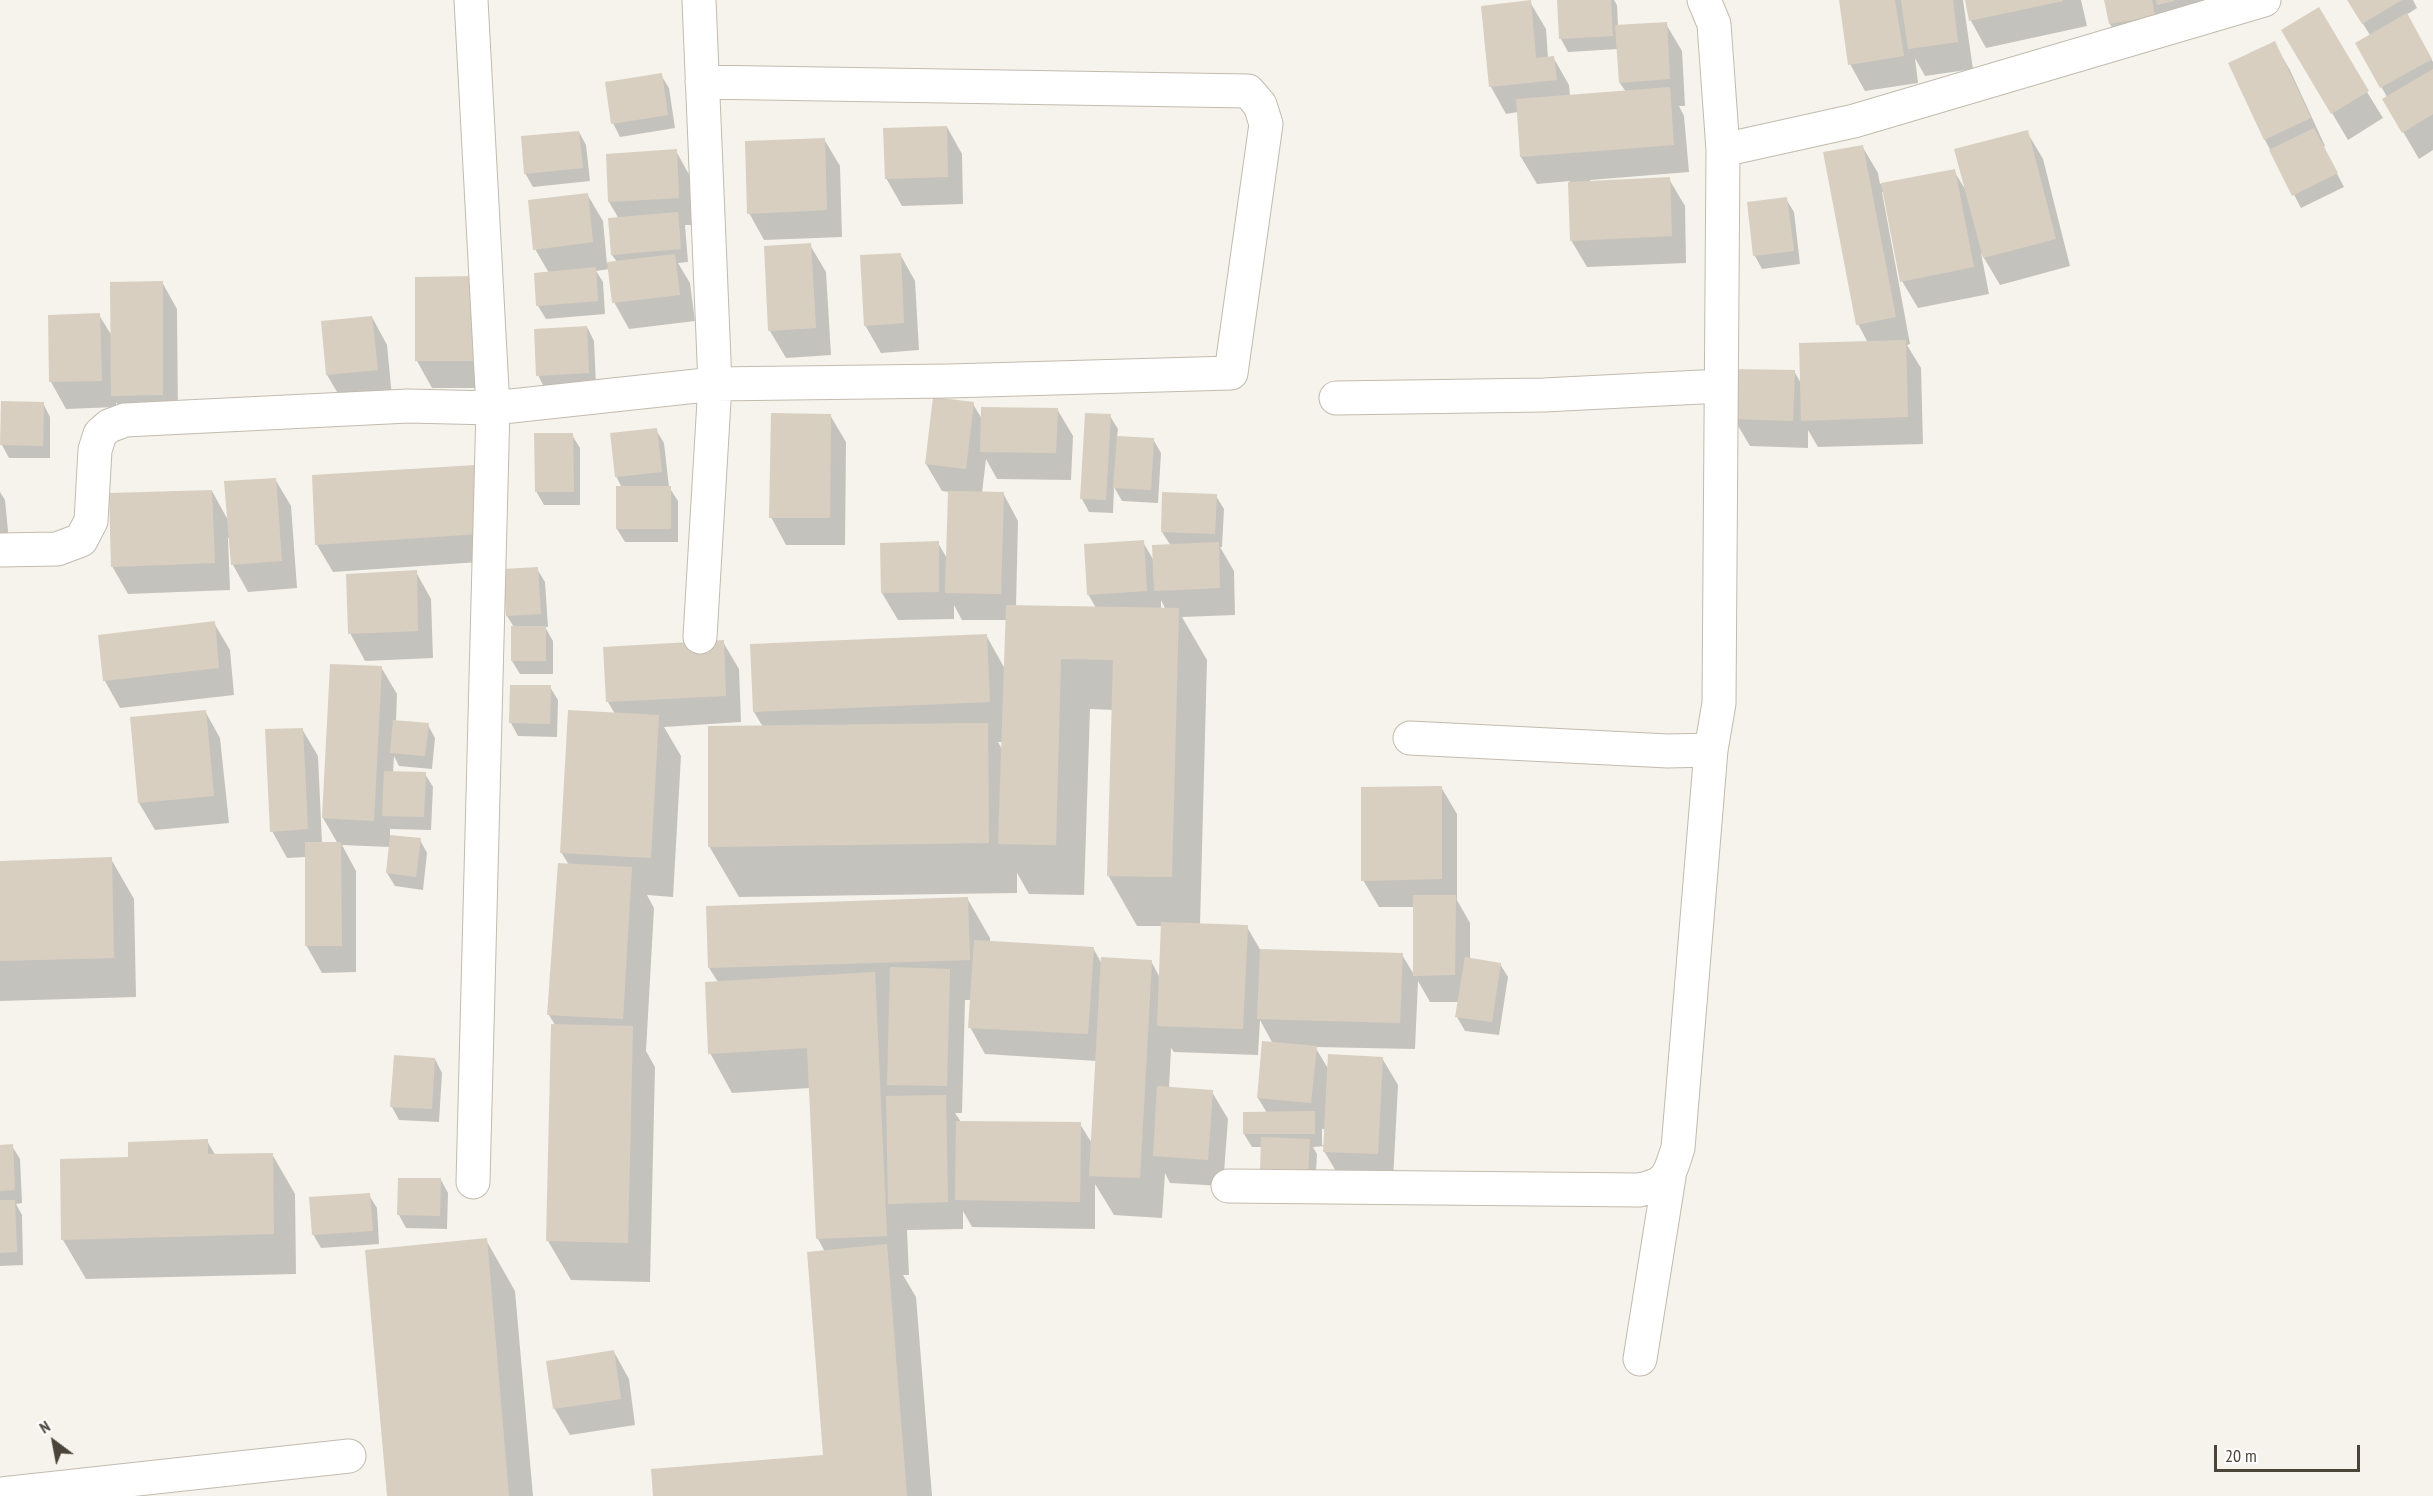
<!DOCTYPE html>
<style>
body{margin:0}
#map{position:relative;width:2433px;height:1496px;overflow:hidden;background:#f6f3ec;font-family:"PT Sans Narrow",sans-serif}
canvas{display:block}
.north{position:absolute;left:24px;top:1412px;width:60px;height:60px;-webkit-text-stroke:4px #fff;paint-order:stroke;rotate:328deg;font-size:16px;font-weight:700;line-height:24px;text-align:center;color:#4b4439}
.north::after{content:'';display:block;margin:auto;width:21px;height:27px;background:#4b4439;clip-path:polygon(50% 0,100% 100%,50% 72%,0 100%)}
.scale{position:absolute;left:2214px;top:1445px;width:146px;height:27px;box-sizing:border-box;border:3px solid #4b4439;border-top:0;padding-left:8px;font-size:18px;line-height:21px;white-space:nowrap;color:#4b4439;-webkit-text-stroke:4px #fff;paint-order:stroke}
</style>
<div id="map">
<canvas width="2433" height="1496"></canvas>
<div class="north">N</div>
<div class="scale">20 m</div>
</div>
<script>
const context = document.querySelector('canvas').getContext('2d');
context.lineJoin = 'round';
function fill(path, color) {
  context.fillStyle = color;
  context.fill(path, 'evenodd');
}
function trace(path, color, width, dash) {
  context.strokeStyle = color;
  context.lineWidth = width;
  context.lineCap = dash ? 'butt' : 'round';
  context.setLineDash(dash || []);
  context.stroke(path);
}
const shadow = new Path2D(`
 M 1559,0 L 1614,0 L 1617,5 L 1618,27 L 1666,24 L 1682,51 L 1685,106 L 1679,106 L 1684,116 L 1689,172 L 1590,180 L 1590,182 L 1669,179 L 1685,206 L 1686,263 L 1587,267 L 1571,240 L 1570,181 L 1537,184 L 1521,157 L 1518,112 L 1506,114 L 1491,87 L 1530,2 L 1546,29 L 1548,58 L 1553,57 L 1569,85 L 1570,96 L 1626,92 L 1620,83 L 1618,49 L 1568,52 L 1561,39 Z
 M 1840,0 L 1963,0 L 1973,69 L 1925,76 L 1915,58 L 1918,83 L 1865,91 L 1850,64 Z
 M 1966,0 L 2081,0 L 2087,26 L 1986,48 L 1971,21 Z
 M 2106,0 L 2278,0 L 2126,51 L 2110,24 Z
 M 2348,0 L 2413,0 L 2417,8 L 2406,15 L 2433,62 L 2433,150 L 2419,159 L 2384,99 L 2387,97 L 2357,43 L 2370,35 Z
 M 2283,30 L 2367,92 L 2383,118 L 2348,140 Z
 M 2274,43 L 2290,70 L 2325,146 L 2323,147 L 2344,187 L 2301,208 L 2265,140 L 2230,64 Z
 M 661,75 L 669,88 L 675,128 L 620,137 L 613,123 Z
 M 947,127 L 962,154 L 963,204 L 902,206 L 886,178 Z
 M 579,132 L 586,145 L 590,181 L 533,187 L 525,173 Z
 M 2027,132 L 2043,159 L 2070,266 L 2000,285 L 1981,253 L 1989,294 L 1918,308 L 1902,281 L 1885,192 L 1882,192 L 1910,344 L 1907,345 L 1921,368 L 1923,444 L 1818,447 L 1808,430 L 1808,448 L 1750,446 L 1734,419 L 1794,371 L 1802,385 L 1868,343 L 1858,324 L 1862,146 L 1878,173 L 1880,184 L 1954,171 L 1965,189 Z
 M 824,139 L 840,166 L 842,237 L 764,240 L 749,213 Z
 M 676,151 L 691,178 L 694,225 L 685,225 L 688,262 L 678,263 L 690,283 L 695,321 L 629,329 L 614,302 L 610,269 L 596,271 L 603,282 L 605,314 L 546,319 L 538,306 L 535,274 L 549,273 L 535,249 L 587,194 L 603,221 L 607,264 L 617,262 L 612,255 L 619,219 L 609,202 Z
 M 1786,199 L 1794,212 L 1800,264 L 1762,269 L 1755,256 Z
 M 810,245 L 826,272 L 831,355 L 786,358 L 770,331 L 765,247 Z
 M 900,254 L 915,281 L 919,350 L 881,353 L 865,325 Z
 M 473,278 L 490,388 L 432,388 L 417,361 Z
 M 162,282 L 177,309 L 178,422 L 128,422 L 116,402 L 116,407 L 66,409 L 51,382 L 99,315 L 112,336 Z
 M 372,317 L 387,345 L 392,397 L 343,402 L 327,375 Z
 M 587,327 L 594,341 L 596,386 L 545,389 L 538,375 Z
 M 43,403 L 50,417 L 50,458 L 9,458 L 2,445 Z
 M 973,404 L 982,419 L 1057,409 L 1073,436 L 1071,480 L 997,479 L 986,459 L 982,493 L 1003,493 L 1018,521 L 1016,606 L 1096,608 L 1088,594 L 1143,542 L 1154,561 L 1171,546 L 1162,532 L 1216,496 L 1224,509 L 1222,547 L 1220,547 L 1234,571 L 1235,615 L 1182,617 L 1207,660 L 1200,925 L 1247,927 L 1261,951 L 1402,955 L 1415,976 L 1415,907 L 1379,907 L 1363,880 L 1441,787 L 1457,814 L 1457,900 L 1470,923 L 1470,959 L 1500,964 L 1508,977 L 1499,1035 L 1465,1031 L 1457,1017 L 1459,1002 L 1430,1002 L 1418,981 L 1415,1049 L 1315,1047 L 1329,1070 L 1382,1058 L 1398,1085 L 1393,1181 L 1340,1178 L 1324,1151 L 1325,1146 L 1313,1147 L 1317,1154 L 1315,1188 L 1263,1147 L 1252,1147 L 1244,1134 L 1267,1113 L 1258,1098 L 1273,1044 L 1260,1020 L 1258,1055 L 1174,1052 L 1171,1048 L 1169,1088 L 1212,1092 L 1228,1119 L 1223,1186 L 1170,1183 L 1165,1173 L 1162,1218 L 1114,1215 L 1095,1184 L 1095,1229 L 972,1227 L 963,1211 L 963,1229 L 907,1230 L 909,1275 L 903,1275 L 916,1297 L 932,1496 L 654,1496 L 824,1456 L 825,1252 L 818,1239 L 810,1088 L 732,1093 L 710,1053 L 718,982 L 709,968 L 967,898 L 990,938 L 990,942 L 1093,948 L 1102,964 L 1151,961 L 1160,978 L 1163,926 L 1137,926 L 1108,875 L 1113,710 L 1090,709 L 1084,895 L 1029,894 L 1017,873 L 1017,893 L 739,897 L 709,846 L 763,727 L 754,712 L 986,635 L 1005,669 L 1007,620 L 962,620 L 954,605 L 954,619 L 898,620 L 882,593 L 938,543 L 948,560 L 950,492 L 942,491 L 926,464 ZM 1161,600 L 1166,610 L 1161,609 ZM 998,742 L 1003,742 L 1003,751 ZM 965,1000 L 971,1000 L 970,1027 L 985,1054 L 1097,1061 L 1093,1145 L 1080,1124 L 961,1122 L 955,1113 L 962,1113 ZM 1322,1129 L 1326,1129 L 1325,1145 L 1322,1145 Z
 M 830,415 L 846,442 L 845,545 L 786,545 L 771,517 Z
 M 1110,416 L 1118,429 L 1117,437 L 1153,439 L 1161,453 L 1158,503 L 1122,501 L 1114,487 L 1113,513 L 1089,512 L 1082,499 Z
 M 656,430 L 664,443 L 669,487 L 678,501 L 678,542 L 625,542 L 617,529 L 622,488 L 616,476 Z
 M 572,435 L 580,448 L 580,505 L 544,505 L 536,491 Z
 M 474,466 L 494,561 L 333,572 L 317,545 Z
 M 275,479 L 291,506 L 297,588 L 248,592 L 233,565 L 231,538 L 228,538 L 230,590 L 128,594 L 112,566 L 212,491 L 229,522 Z
 M 0,492 L 5,500 L 10,551 L 0,552 Z
 M 537,569 L 545,582 L 548,627 L 545,627 L 553,641 L 553,674 L 520,674 L 512,661 L 514,627 L 507,616 Z
 M 416,572 L 431,599 L 433,658 L 365,661 L 350,633 Z
 M 214,623 L 230,650 L 234,695 L 120,708 L 105,681 L 100,636 Z
 M 723,642 L 739,669 L 741,722 L 664,727 L 681,756 L 673,897 L 647,895 L 654,908 L 646,1051 L 655,1067 L 650,1282 L 571,1280 L 548,1241 L 555,1025 L 549,1015 L 569,865 L 561,852 L 615,714 L 608,702 Z
 M 381,667 L 397,694 L 396,721 L 428,725 L 435,738 L 432,769 L 399,766 L 394,756 L 393,773 L 425,774 L 433,787 L 431,830 L 390,829 L 390,836 L 420,840 L 427,853 L 423,890 L 395,886 L 387,873 L 390,847 L 342,845 L 356,871 L 356,972 L 322,973 L 306,945 L 306,857 L 287,858 L 272,831 L 302,729 L 318,756 L 322,844 L 338,844 L 323,818 Z
 M 550,687 L 558,700 L 557,737 L 518,736 L 511,723 Z
 M 205,711 L 220,738 L 229,823 L 155,830 L 139,803 Z
 M 111,859 L 134,899 L 136,997 L 0,1001 L 0,862 Z
 M 435,1059 L 442,1073 L 439,1122 L 399,1120 L 392,1107 Z
 M 207,1141 L 216,1156 L 272,1154 L 295,1194 L 296,1274 L 86,1279 L 63,1240 L 129,1158 Z
 M 0,1146 L 12,1146 L 20,1159 L 22,1203 L 16,1204 L 22,1215 L 23,1265 L 0,1266 Z
 M 399,1180 L 441,1180 L 448,1193 L 447,1229 L 406,1228 L 399,1215 Z
 M 369,1195 L 377,1208 L 379,1244 L 321,1248 L 313,1234 Z
 M 486,1240 L 515,1291 L 533,1496 L 389,1496 Z
 M 614,1352 L 629,1379 L 635,1425 L 570,1435 L 554,1408 Z`);
const building = new Path2D(`
 M 1531,0 L 1536,58 L 1554,56 L 1557,80 L 1489,87 L 1481,6 Z
 M 1557,0 L 1611,0 L 1613,36 L 1559,39 Z
 M 1839,0 L 1895,0 L 1904,56 L 1848,65 Z
 M 1901,0 L 1953,0 L 1958,42 L 1908,49 Z
 M 1965,0 L 2063,0 L 2063,1 L 1969,21 Z
 M 2104,0 L 2152,0 L 2155,16 L 2109,24 Z
 M 2156,0 L 2174,0 L 2174,1 L 2157,5 Z
 M 2347,0 L 2402,0 L 2362,24 Z
 M 2319,7 L 2369,91 L 2331,114 L 2281,30 Z
 M 2407,13 L 2432,59 L 2380,88 L 2355,43 Z
 M 1667,22 L 1670,79 L 1619,83 L 1615,25 Z
 M 2275,41 L 2311,118 L 2264,140 L 2228,63 Z
 M 2433,69 L 2433,114 L 2402,133 L 2382,99 Z
 M 662,73 L 668,115 L 611,124 L 605,82 Z
 M 1670,87 L 1674,145 L 1520,157 L 1516,99 Z
 M 947,126 L 948,177 L 885,179 L 883,128 Z
 M 2314,128 L 2338,173 L 2292,196 L 2269,150 Z
 M 2028,130 L 2056,239 L 1983,258 L 1954,149 Z
 M 579,131 L 583,168 L 524,174 L 521,136 Z
 M 825,138 L 827,210 L 747,214 L 745,141 Z
 M 1863,145 L 1896,317 L 1856,325 L 1823,152 Z
 M 677,149 L 679,198 L 608,202 L 606,154 Z
 M 1955,169 L 1974,267 L 1900,282 L 1881,183 Z
 M 1670,177 L 1672,236 L 1570,241 L 1568,182 Z
 M 588,193 L 593,242 L 533,250 L 528,200 Z
 M 1787,197 L 1794,251 L 1753,256 L 1747,202 Z
 M 678,212 L 681,249 L 611,255 L 608,218 Z
 M 811,243 L 816,328 L 768,331 L 764,246 Z
 M 901,253 L 904,323 L 864,326 L 860,255 Z
 M 675,254 L 680,295 L 612,303 L 607,262 Z
 M 596,267 L 598,301 L 536,306 L 534,273 Z
 M 474,276 L 475,361 L 415,361 L 415,277 Z
 M 163,281 L 163,395 L 111,396 L 110,282 Z
 M 100,313 L 102,381 L 49,382 L 48,315 Z
 M 372,316 L 378,370 L 326,375 L 321,321 Z
 M 587,326 L 589,373 L 536,376 L 534,329 Z
 M 1906,340 L 1908,417 L 1801,421 L 1799,343 Z
 M 1734,369 L 1795,370 L 1793,421 L 1733,419 Z
 M 933,397 L 974,402 L 966,469 L 925,464 Z
 M 1,401 L 44,402 L 43,446 L 0,445 Z
 M 981,407 L 1058,408 L 1056,453 L 980,452 Z
 M 771,413 L 831,414 L 830,518 L 769,518 Z
 M 1085,413 L 1111,414 L 1106,500 L 1080,499 Z
 M 657,428 L 662,472 L 615,477 L 610,433 Z
 M 534,433 L 573,433 L 574,492 L 535,492 Z
 M 1117,436 L 1154,438 L 1151,490 L 1113,488 Z
 M 475,465 L 479,534 L 315,545 L 312,475 Z
 M 276,478 L 282,561 L 231,565 L 224,481 Z
 M 616,486 L 671,486 L 671,529 L 616,529 Z
 M 212,490 L 215,563 L 111,567 L 109,493 Z
 M 948,491 L 1004,492 L 1001,594 L 945,593 Z
 M 1162,492 L 1217,494 L 1215,534 L 1161,532 Z
 M 1144,540 L 1147,591 L 1087,595 L 1084,544 Z
 M 939,541 L 939,592 L 881,593 L 880,543 Z
 M 1219,542 L 1220,588 L 1154,591 L 1152,545 Z
 M 538,567 L 541,614 L 506,616 L 503,569 Z
 M 417,570 L 418,631 L 348,634 L 346,574 Z
 M 1006,605 L 1179,608 L 1172,877 L 1107,876 L 1113,660 L 1061,659 L 1056,845 L 998,844 Z
 M 215,621 L 219,668 L 103,681 L 98,635 Z
 M 511,626 L 546,626 L 546,661 L 511,661 Z
 M 987,634 L 990,702 L 753,712 L 750,644 Z
 M 724,640 L 726,696 L 606,702 L 603,647 Z
 M 330,664 L 382,666 L 374,821 L 322,818 Z
 M 510,685 L 551,685 L 550,724 L 509,723 Z
 M 206,710 L 214,796 L 138,803 L 130,717 Z
 M 568,710 L 659,715 L 651,858 L 560,853 Z
 M 393,720 L 429,723 L 425,756 L 390,753 Z
 M 988,723 L 989,843 L 708,847 L 708,726 Z
 M 303,728 L 308,829 L 270,832 L 265,729 Z
 M 384,771 L 426,772 L 424,817 L 382,816 Z
 M 1442,786 L 1442,879 L 1361,881 L 1361,787 Z
 M 390,835 L 421,838 L 416,877 L 386,873 Z
 M 305,842 L 341,842 L 342,946 L 305,946 Z
 M 112,857 L 114,958 L 0,961 L 0,861 Z
 M 558,863 L 632,867 L 623,1019 L 547,1015 Z
 M 1413,895 L 1456,895 L 1455,975 L 1413,976 Z
 M 968,897 L 970,960 L 708,968 L 706,906 Z
 M 1161,922 L 1248,925 L 1243,1029 L 1157,1026 Z
 M 974,940 L 1094,947 L 1088,1034 L 968,1028 Z
 M 1260,949 L 1403,953 L 1400,1023 L 1257,1019 Z
 M 1101,957 L 1152,960 L 1140,1178 L 1089,1176 Z
 M 1465,957 L 1501,963 L 1492,1022 L 1455,1017 Z
 M 890,967 L 950,969 L 947,1086 L 887,1085 Z
 M 875,972 L 887,1236 L 816,1239 L 807,1048 L 708,1054 L 705,982 Z
 M 551,1024 L 633,1026 L 628,1243 L 546,1241 Z
 M 1262,1041 L 1317,1046 L 1311,1103 L 1257,1098 Z
 M 1328,1054 L 1383,1057 L 1378,1154 L 1323,1152 Z
 M 394,1055 L 435,1058 L 432,1109 L 390,1107 Z
 M 1157,1086 L 1213,1090 L 1208,1160 L 1153,1156 Z
 M 946,1095 L 948,1202 L 888,1204 L 886,1096 Z
 M 1315,1111 L 1315,1134 L 1243,1134 L 1243,1112 Z
 M 956,1121 L 1081,1122 L 1080,1202 L 955,1200 Z
 M 1261,1137 L 1310,1139 L 1308,1175 L 1260,1173 Z
 M 208,1139 L 208,1154 L 273,1153 L 274,1234 L 61,1240 L 60,1159 L 128,1157 L 128,1142 Z
 M 13,1144 L 15,1190 L 0,1191 L 0,1145 Z
 M 398,1178 L 441,1178 L 440,1216 L 397,1215 Z
 M 370,1193 L 373,1231 L 312,1235 L 309,1197 Z
 M 0,1200 L 15,1200 L 17,1252 L 0,1253 Z
 M 487,1238 L 509,1496 L 387,1496 L 365,1250 Z
 M 887,1244 L 907,1496 L 653,1496 L 651,1469 L 823,1455 L 807,1252 Z
 M 614,1350 L 621,1399 L 553,1409 L 546,1361 Z`);
const street = new Path2D(`
 M 471,0 L 493,408 L 715,384 L 949,381 L 1231,373 L 1266,124 L 1260,105 L 1248,91 L 702,82
 M 699,0 L 715,384 L 700,637
 M 1704,0 L 1714,24 L 1723,150
 M 1336,398 L 1544,395 L 1721,386
 M 0,550 L 57,549 L 81,540 L 91,521 L 95,450 L 100,434 L 109,426 L 125,420 L 408,406 L 493,408 L 473,1182
 M 1410,738 L 1668,751 L 1711,750 L 1719,703 L 1723,150 L 1854,121 L 2264,0
 M 1228,1186 L 1639,1190 C 1669,1184 1669,1175 1678,1148 L 1711,750
 M 1640,1359 L 1669,1177
 M 0,1494 L 349,1456`);
fill(shadow, '#0003');
fill(building, '#d8cfc1');
trace(street, '#c2bbae', 35);
trace(street, '#fff', 33);
</script>
